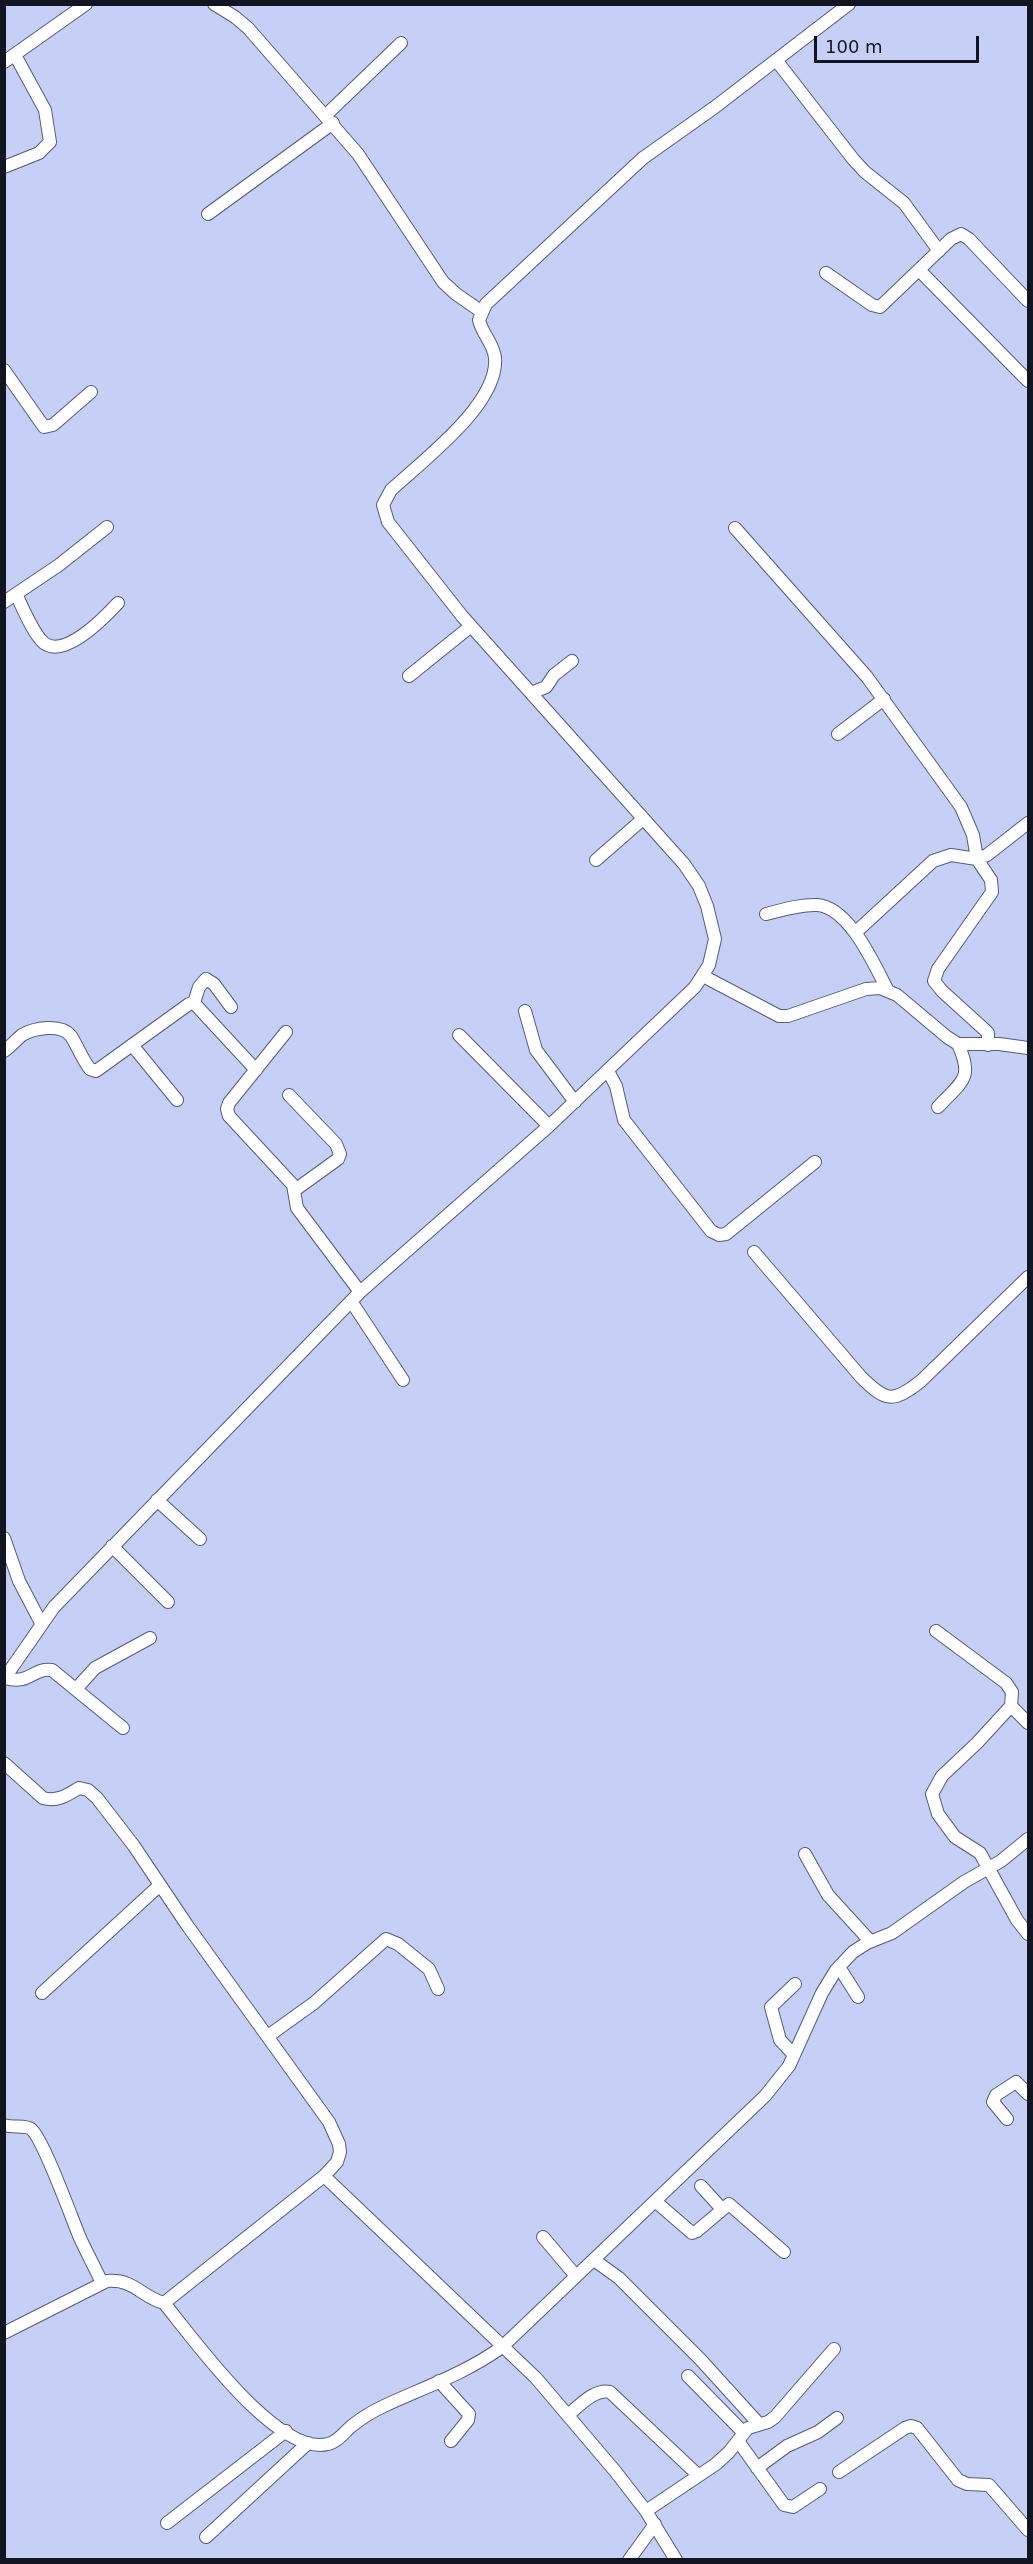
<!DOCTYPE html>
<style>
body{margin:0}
#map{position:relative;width:1033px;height:2564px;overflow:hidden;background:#c6d0f6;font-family:"DejaVu Sans",sans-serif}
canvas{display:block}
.frame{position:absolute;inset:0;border:6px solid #111421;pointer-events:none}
.scale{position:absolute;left:814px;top:36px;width:165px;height:27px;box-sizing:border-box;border:3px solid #111421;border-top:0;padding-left:8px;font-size:18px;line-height:21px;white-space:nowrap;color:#111421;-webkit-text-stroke:4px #c6d0f6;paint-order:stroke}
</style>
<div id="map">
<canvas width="1033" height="2564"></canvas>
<div class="frame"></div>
<div class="scale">100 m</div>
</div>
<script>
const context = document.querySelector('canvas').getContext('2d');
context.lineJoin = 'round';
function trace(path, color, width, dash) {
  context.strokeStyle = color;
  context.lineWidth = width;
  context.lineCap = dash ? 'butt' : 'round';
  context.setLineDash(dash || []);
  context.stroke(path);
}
const minor = new Path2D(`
 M 214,4 L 235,17 L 248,28 L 358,154 L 443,282 L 456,294 L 482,312
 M 776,60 L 853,159 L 865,172 L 904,203 L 939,251
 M 4,62 L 86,4
 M 326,115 L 401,43
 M 4,167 L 39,153 L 50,142 L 45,110 L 15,55
 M 208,214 L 333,123
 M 919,270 L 1028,381
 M 826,273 L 872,305 L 880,307 L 951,239 L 961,234 L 969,239 L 1028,301
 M 4,370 L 44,427 L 53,425 L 91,392
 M 735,528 L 867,677 L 961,807 L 973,835 L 977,859 L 991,880 L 992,892 L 938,969 L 934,981 L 942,991 L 985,1030 L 988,1033 L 988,1045
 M 16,594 C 22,606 33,634 44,643 C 65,659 105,617 118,603
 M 4,602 L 59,565 L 107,527
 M 409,676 L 471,626
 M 531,693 L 546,687 L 554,675 L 572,661
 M 838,734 L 884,699
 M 596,860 L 643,819
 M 766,914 C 782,910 801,904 817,905 C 849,907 874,964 887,989
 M 856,932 L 933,861 L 951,855 L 977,859 L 987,855 L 1028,823
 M 703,976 L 779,1016 L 788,1016 L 866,989 L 880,988 L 897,995 L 947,1037 L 958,1044 L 999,1044 L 1028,1048
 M 194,1003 L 199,987 L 206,979 L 214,984 L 231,1007
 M 525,1011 L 536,1050 L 575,1102
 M 286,1032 L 229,1103 L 227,1109 L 229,1116 L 293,1185 L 297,1208 L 360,1292
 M 459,1035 L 549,1126
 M 132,1045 L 177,1100
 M 4,1051 C 11,1046 16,1040 22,1035 C 34,1028 61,1023 71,1036 C 78,1047 82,1059 90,1069 L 96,1071 L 189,1004 L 194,1003 L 256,1070
 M 608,1071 L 616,1086 L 624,1120 L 711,1231 L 719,1235 L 726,1234 L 815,1162
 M 289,1095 L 336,1144 L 340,1154 L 338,1159 L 295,1190
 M 938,1107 C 962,1081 974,1079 958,1044
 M 754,1252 L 861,1377 C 886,1402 893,1403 921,1381 L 1028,1277
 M 351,1301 L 403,1380
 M 157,1500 L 200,1539
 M 4,1538 L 19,1581 L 41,1623
 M 112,1546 L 168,1602
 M 936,1631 L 1006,1683 L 1012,1692 L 1011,1706 L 1028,1723
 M 5,1678 C 31,1685 31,1668 52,1670 L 123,1728
 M 4,1679 L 54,1607 L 360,1292 L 549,1126 L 695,987 L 709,965 L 715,939 L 707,906 L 699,886 L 684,864 L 462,616 L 388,522 L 383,505 L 391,490 C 422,461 499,404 495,358 C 494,344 482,334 479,320 L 486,304 L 643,158 L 715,107 L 849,4
 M 76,1689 L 95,1668 L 150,1638
 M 1011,1706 L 977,1743 L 942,1776 L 932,1794 L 938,1814 L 955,1837 L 980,1853 L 1017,1920 L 1028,1934
 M 4,1763 L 43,1798 C 58,1802 67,1795 79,1788 L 88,1790 L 97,1798 L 134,1846 L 187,1925 L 329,2122 L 339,2144 L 340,2152 L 337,2162 L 324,2176 L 164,2303 C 141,2297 135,2279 107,2281 L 4,2333
 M 805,1854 L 828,1895 L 870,1941
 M 839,1967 L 858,1997
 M 42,1993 L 160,1885
 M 268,2036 L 314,2003 L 386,1939 L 398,1944 L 429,1969 L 438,1989
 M 794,2055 L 780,2040 L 771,2007 L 795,1984
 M 1007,2119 L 993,2102 L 996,2095 L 1016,2082 L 1028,2094
 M 4,2125 C 12,2128 26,2125 31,2129 C 43,2138 72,2219 80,2238 C 87,2253 95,2268 102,2283
 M 324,2176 L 536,2378 L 615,2471 L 646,2511 L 676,2560
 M 701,2186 L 722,2209
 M 655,2201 L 692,2233 L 697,2231 L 729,2204 L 784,2252
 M 543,2237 L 576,2276
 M 594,2260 L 619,2278 L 700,2359 L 759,2424
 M 164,2303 C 193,2338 277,2457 328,2444 C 338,2442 345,2431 353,2425 C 363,2417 373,2411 384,2406 C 425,2387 466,2373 502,2347 L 765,2096 L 789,2066 L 822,1993 L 836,1970 L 853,1952 L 867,1943 L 892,1933 L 964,1882 L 1001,1861 L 1028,1839
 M 688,2376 L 743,2432
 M 439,2381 L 469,2414 L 468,2420 L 451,2441
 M 568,2415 C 579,2406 595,2388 610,2392 L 698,2475
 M 738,2441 L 784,2505 L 793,2507 L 820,2489
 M 757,2468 L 787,2446 L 818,2432 L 837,2418
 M 839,2472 L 905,2428 L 911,2426 L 917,2428 L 958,2480 L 967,2484 L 989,2485 L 1028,2530
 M 646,2511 L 716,2464 L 729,2452 L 748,2428 L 768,2422 L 775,2417 L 834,2349
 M 167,2523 L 286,2431
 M 206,2537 L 308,2443
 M 629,2560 L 655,2524`);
trace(minor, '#545c7d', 14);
trace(minor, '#fff', 12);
</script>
